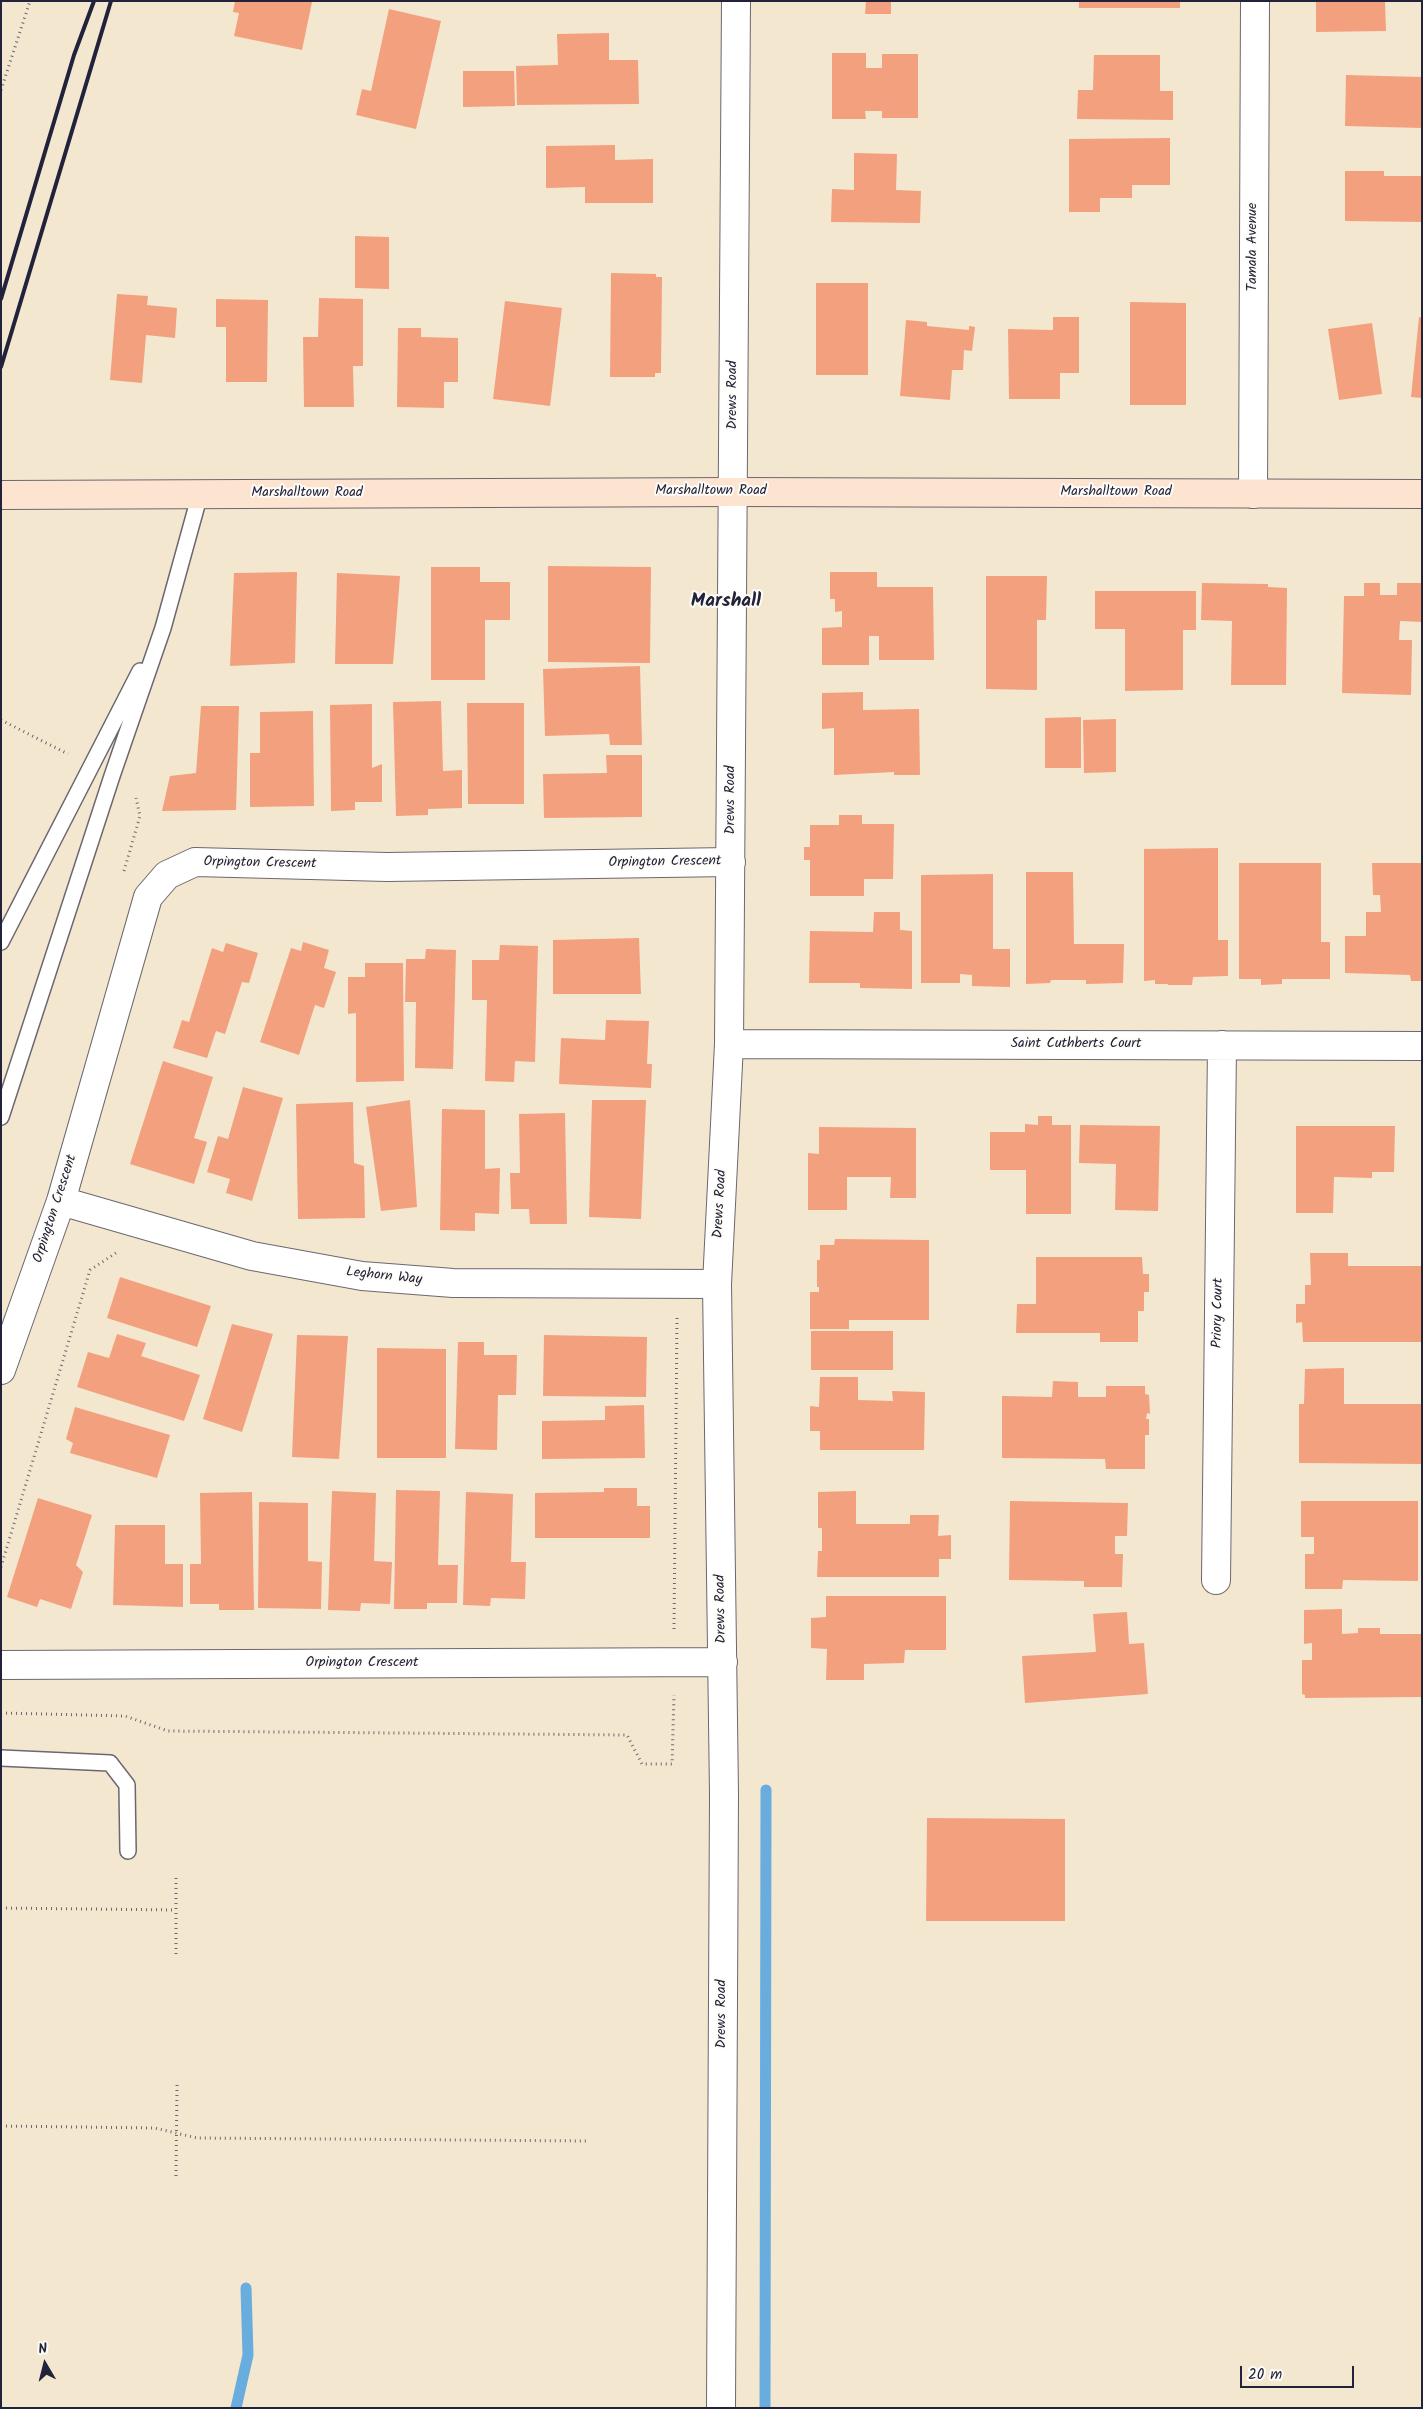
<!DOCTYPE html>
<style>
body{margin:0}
#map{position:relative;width:1423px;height:2409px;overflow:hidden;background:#f4e7d0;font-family:Kalam,sans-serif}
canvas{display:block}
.frame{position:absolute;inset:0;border:2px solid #22223b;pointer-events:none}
.north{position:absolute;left:20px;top:2339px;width:50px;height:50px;-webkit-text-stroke:4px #fdfcf7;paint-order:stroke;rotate:352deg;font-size:14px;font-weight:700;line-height:20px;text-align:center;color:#22223b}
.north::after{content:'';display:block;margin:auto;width:18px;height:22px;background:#22223b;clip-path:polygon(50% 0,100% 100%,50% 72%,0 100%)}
.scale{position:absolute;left:1240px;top:2366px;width:114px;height:22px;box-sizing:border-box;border:2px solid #22223b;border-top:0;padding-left:6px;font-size:15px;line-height:18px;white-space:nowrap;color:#22223b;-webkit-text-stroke:4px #fdfcf7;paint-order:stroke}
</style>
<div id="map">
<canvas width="1423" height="2409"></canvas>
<div class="frame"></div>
<div class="north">N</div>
<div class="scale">20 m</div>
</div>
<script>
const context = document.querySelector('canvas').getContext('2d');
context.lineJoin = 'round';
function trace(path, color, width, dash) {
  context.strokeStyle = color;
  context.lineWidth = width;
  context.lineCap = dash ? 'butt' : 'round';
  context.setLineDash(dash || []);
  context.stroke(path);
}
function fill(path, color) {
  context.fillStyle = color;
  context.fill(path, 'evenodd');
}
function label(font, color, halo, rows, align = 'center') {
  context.font = font + ' Kalam,sans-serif';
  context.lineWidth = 4;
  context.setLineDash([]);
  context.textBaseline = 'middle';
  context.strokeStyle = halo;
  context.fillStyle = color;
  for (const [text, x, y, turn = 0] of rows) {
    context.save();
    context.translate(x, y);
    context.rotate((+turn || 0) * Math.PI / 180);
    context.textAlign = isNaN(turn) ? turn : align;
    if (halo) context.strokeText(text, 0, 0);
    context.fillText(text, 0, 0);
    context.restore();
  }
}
const stream = new Path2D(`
 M 236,2408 L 248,2355 L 246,2288
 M 765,2408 L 766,1790`);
const building = new Path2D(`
 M 235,1 L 312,2 L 302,50 L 234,36 L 239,13 L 233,12 Z
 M 866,1 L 891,1 L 891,14 L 865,14 Z
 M 1079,1 L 1180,1 L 1180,8 L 1079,8 Z
 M 1316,1 L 1385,1 L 1386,31 L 1316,32 Z
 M 389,9 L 441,21 L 416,129 L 356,115 L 362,89 L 371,91 Z
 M 609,33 L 609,60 L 638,60 L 639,104 L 517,105 L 516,66 L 558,65 L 557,34 Z
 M 832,53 L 866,53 L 866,68 L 882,68 L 882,54 L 918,54 L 918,118 L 882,118 L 882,111 L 865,111 L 866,119 L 832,119 Z
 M 1094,55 L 1160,55 L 1160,91 L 1173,91 L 1173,120 L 1077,119 L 1078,90 L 1093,90 Z
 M 463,71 L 514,71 L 515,106 L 463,107 Z
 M 1346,75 L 1422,77 L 1422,128 L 1345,126 Z
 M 1170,138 L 1170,185 L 1132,185 L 1132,198 L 1100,198 L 1100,212 L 1069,212 L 1069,139 Z
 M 615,145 L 615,160 L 653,159 L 653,203 L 585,203 L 585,187 L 546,188 L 546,146 Z
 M 854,153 L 897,154 L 896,190 L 921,191 L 920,223 L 831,222 L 832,189 L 854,190 Z
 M 1345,171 L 1384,171 L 1384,176 L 1422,176 L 1422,222 L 1345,221 Z
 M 355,236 L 389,237 L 389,289 L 355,288 Z
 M 611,273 L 656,274 L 656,277 L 662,277 L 661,373 L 655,373 L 655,377 L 610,377 Z
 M 816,283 L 868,283 L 868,375 L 816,375 Z
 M 117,294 L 148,296 L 147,305 L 177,308 L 175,338 L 146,335 L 142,383 L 110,380 Z
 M 319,298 L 363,299 L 363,366 L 353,366 L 354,407 L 304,407 L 303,337 L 318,337 Z
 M 216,299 L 268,300 L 267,382 L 226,382 L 226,327 L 216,327 Z
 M 505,301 L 562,308 L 550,406 L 493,399 Z
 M 1130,302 L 1186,303 L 1186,405 L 1130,405 Z
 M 1053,317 L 1079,317 L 1079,373 L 1060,373 L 1060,399 L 1009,399 L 1008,329 L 1053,330 Z
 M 1419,317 L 1422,318 L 1422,398 L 1411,397 Z
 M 906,320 L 927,322 L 927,326 L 969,330 L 969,326 L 975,327 L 972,351 L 964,350 L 963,370 L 952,370 L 950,400 L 900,396 Z
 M 1372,323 L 1382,394 L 1339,400 L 1328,329 Z
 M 398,328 L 421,328 L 421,337 L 458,338 L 458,382 L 444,382 L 444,408 L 397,407 Z
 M 548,566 L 651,567 L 650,663 L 548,662 Z
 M 431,567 L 480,567 L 480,582 L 510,582 L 510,620 L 485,620 L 485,680 L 431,680 Z
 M 297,572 L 295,663 L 230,666 L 234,573 Z
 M 830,572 L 877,572 L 877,587 L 933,587 L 934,660 L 879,660 L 879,636 L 869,636 L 869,665 L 822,665 L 822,628 L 842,627 L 842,611 L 835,612 L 835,599 L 830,599 Z
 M 337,573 L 400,576 L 393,664 L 335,664 Z
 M 986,576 L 1047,576 L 1046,620 L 1037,620 L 1037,690 L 986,689 Z
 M 1202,583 L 1268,584 L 1268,587 L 1287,588 L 1286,685 L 1231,685 L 1232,621 L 1201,620 Z
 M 1364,583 L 1380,583 L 1380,595 L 1397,595 L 1397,583 L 1422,583 L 1422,622 L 1400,621 L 1399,640 L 1412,640 L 1411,695 L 1342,693 L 1344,596 L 1364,596 Z
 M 1095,591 L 1196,591 L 1196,630 L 1183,630 L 1183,690 L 1125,691 L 1125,629 L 1095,629 Z
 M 640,666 L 642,745 L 610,745 L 609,734 L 545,736 L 543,669 Z
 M 863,692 L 863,710 L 919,709 L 920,775 L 894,775 L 894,772 L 834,775 L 834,728 L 822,729 L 822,693 Z
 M 441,701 L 443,771 L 462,770 L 462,808 L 428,809 L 428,815 L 396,816 L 393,702 Z
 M 467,703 L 524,703 L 524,804 L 468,804 Z
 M 372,704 L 372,768 L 382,764 L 382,802 L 355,802 L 355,810 L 331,811 L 330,705 Z
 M 201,706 L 239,706 L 236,810 L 162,811 L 170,776 L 196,773 Z
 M 313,711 L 314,806 L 250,807 L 250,753 L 260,753 L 260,712 Z
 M 1081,717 L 1081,768 L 1045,768 L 1045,718 Z
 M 1116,719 L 1116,772 L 1084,773 L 1083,720 Z
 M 606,755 L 642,755 L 642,817 L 544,818 L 543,774 L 607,773 Z
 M 839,815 L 862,815 L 862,824 L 894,824 L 893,879 L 864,879 L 864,896 L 810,896 L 810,860 L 804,860 L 804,847 L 810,847 L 810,825 L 839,825 Z
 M 1218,848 L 1218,940 L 1228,940 L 1228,976 L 1193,977 L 1192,985 L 1168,985 L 1168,984 L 1155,984 L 1155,980 L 1144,981 L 1144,849 Z
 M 1239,863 L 1321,863 L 1321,942 L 1330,942 L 1330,979 L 1282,979 L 1282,984 L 1261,985 L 1261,979 L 1239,979 Z
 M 1372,863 L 1422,863 L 1422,981 L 1411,981 L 1410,975 L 1345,973 L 1345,936 L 1366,936 L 1366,912 L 1381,912 L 1380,895 L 1373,895 Z
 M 1026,872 L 1073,872 L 1074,944 L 1124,944 L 1123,983 L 1086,984 L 1086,980 L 1051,980 L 1050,983 L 1026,984 Z
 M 993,874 L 993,949 L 1010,949 L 1010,987 L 972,986 L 972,975 L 960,974 L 960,983 L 921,983 L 921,875 Z
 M 874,912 L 900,912 L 900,930 L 912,931 L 912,989 L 860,988 L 860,983 L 809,983 L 810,931 L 873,932 Z
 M 639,938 L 641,994 L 553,994 L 553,940 Z
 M 303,942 L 329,950 L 324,968 L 336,972 L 324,1008 L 315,1005 L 299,1055 L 260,1042 L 291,948 L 301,951 Z
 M 226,943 L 258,953 L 249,983 L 242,982 L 225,1034 L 216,1031 L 207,1058 L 173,1048 L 182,1020 L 189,1022 L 212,948 L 223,952 Z
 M 500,945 L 538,946 L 535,1062 L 515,1061 L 514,1082 L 485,1081 L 487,1000 L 472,1000 L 472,960 L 499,960 Z
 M 426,949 L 456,950 L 453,1069 L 415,1068 L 416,1002 L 405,1002 L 406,959 L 425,959 Z
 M 365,963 L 403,963 L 404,1081 L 356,1082 L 356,1013 L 348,1014 L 348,977 L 365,977 Z
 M 606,1020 L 649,1021 L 647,1064 L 652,1064 L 651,1088 L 559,1084 L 561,1038 L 605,1040 Z
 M 163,1061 L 213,1077 L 194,1138 L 207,1142 L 194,1184 L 130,1164 Z
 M 243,1087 L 283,1098 L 252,1201 L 226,1193 L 230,1179 L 207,1172 L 218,1136 L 228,1139 Z
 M 410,1100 L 417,1207 L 381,1211 L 366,1107 Z
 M 592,1100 L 646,1100 L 641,1219 L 589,1217 Z
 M 353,1102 L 354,1163 L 364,1166 L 365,1218 L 298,1219 L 296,1104 Z
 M 442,1109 L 485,1110 L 485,1169 L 500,1168 L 499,1214 L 475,1213 L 475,1231 L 440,1230 Z
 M 565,1113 L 567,1224 L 530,1224 L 529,1209 L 511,1209 L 510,1173 L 520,1173 L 519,1114 Z
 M 1038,1116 L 1052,1116 L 1052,1125 L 1071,1125 L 1071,1214 L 1026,1214 L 1026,1170 L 990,1170 L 990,1132 L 1025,1132 L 1025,1124 L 1038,1125 Z
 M 1080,1125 L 1160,1126 L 1158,1211 L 1115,1210 L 1116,1164 L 1079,1163 Z
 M 1296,1126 L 1395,1126 L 1394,1172 L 1372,1172 L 1372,1178 L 1334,1177 L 1333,1213 L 1296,1213 Z
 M 819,1127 L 916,1128 L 916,1198 L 890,1198 L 891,1177 L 847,1177 L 847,1210 L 808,1210 L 808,1153 L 819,1154 Z
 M 835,1239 L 929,1240 L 929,1320 L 849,1320 L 849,1329 L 810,1329 L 810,1292 L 819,1292 L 819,1287 L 817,1287 L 817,1260 L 820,1260 L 820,1245 L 834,1245 Z
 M 1310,1253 L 1348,1253 L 1348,1266 L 1422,1266 L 1422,1342 L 1303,1342 L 1302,1322 L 1296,1323 L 1296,1304 L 1305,1304 L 1305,1285 L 1311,1285 Z
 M 1036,1257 L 1142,1257 L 1143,1274 L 1149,1274 L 1149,1292 L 1144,1292 L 1144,1311 L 1138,1311 L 1138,1342 L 1100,1342 L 1100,1333 L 1016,1333 L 1017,1304 L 1036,1304 Z
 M 120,1277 L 211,1306 L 197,1347 L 107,1318 Z
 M 232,1324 L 273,1334 L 242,1432 L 203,1419 Z
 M 811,1331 L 893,1331 L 893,1370 L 811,1370 Z
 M 117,1334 L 146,1343 L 141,1356 L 200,1375 L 184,1421 L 77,1387 L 88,1352 L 109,1358 Z
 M 297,1335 L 348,1336 L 339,1459 L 292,1457 Z
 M 544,1335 L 647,1337 L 646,1397 L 543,1396 Z
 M 458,1342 L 484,1342 L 484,1355 L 517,1355 L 516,1395 L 498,1395 L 497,1450 L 455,1449 Z
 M 377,1348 L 446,1349 L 446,1458 L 377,1458 Z
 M 1344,1368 L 1344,1404 L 1422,1404 L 1421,1464 L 1299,1463 L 1299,1404 L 1304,1404 L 1305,1369 Z
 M 820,1377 L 858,1377 L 858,1400 L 893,1401 L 892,1391 L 925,1392 L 924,1450 L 820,1450 L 820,1431 L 810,1431 L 810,1406 L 819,1407 Z
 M 1053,1381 L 1078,1382 L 1078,1397 L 1106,1397 L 1106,1386 L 1145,1386 L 1145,1394 L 1149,1395 L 1150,1414 L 1147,1413 L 1146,1419 L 1149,1419 L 1149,1435 L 1145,1435 L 1145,1469 L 1106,1469 L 1105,1459 L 1002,1458 L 1002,1396 L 1052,1397 Z
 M 644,1405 L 645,1458 L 542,1459 L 542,1421 L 605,1420 L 605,1406 Z
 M 75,1407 L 170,1435 L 157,1478 L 70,1453 L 73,1443 L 66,1439 Z
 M 604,1488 L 637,1488 L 637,1506 L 650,1506 L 650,1538 L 535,1538 L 535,1493 L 604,1492 Z
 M 396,1490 L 440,1491 L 438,1565 L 458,1565 L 457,1603 L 427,1603 L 427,1609 L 394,1609 Z
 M 332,1491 L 376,1493 L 374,1561 L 392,1562 L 390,1604 L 361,1603 L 360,1611 L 328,1610 Z
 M 856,1491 L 856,1524 L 910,1524 L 910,1515 L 939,1515 L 938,1536 L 951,1535 L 951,1559 L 939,1559 L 939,1577 L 817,1577 L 818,1551 L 822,1551 L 822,1528 L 818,1528 L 818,1492 Z
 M 252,1492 L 254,1610 L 219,1610 L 219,1604 L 190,1604 L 190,1564 L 201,1564 L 200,1493 Z
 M 466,1492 L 513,1494 L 511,1562 L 526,1562 L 525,1599 L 491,1598 L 490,1606 L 463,1605 Z
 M 38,1498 L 92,1515 L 76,1565 L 83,1572 L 71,1609 L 40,1599 L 37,1607 L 7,1597 Z
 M 1010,1501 L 1128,1503 L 1127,1536 L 1115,1536 L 1115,1554 L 1123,1554 L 1122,1587 L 1084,1587 L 1084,1581 L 1009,1580 Z
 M 1301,1501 L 1418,1501 L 1418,1581 L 1343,1580 L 1342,1589 L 1305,1589 L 1305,1554 L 1314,1554 L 1314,1537 L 1301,1537 Z
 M 259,1502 L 308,1503 L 308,1561 L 322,1562 L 321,1609 L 258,1608 Z
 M 115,1525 L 165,1525 L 165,1564 L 183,1564 L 183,1607 L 113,1605 Z
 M 826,1596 L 946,1596 L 946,1650 L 905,1650 L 904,1663 L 864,1664 L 864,1680 L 826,1680 L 827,1649 L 811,1648 L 811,1618 L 826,1617 Z
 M 1342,1609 L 1342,1634 L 1358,1633 L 1358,1628 L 1380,1628 L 1380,1634 L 1422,1634 L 1421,1697 L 1305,1698 L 1305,1695 L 1302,1694 L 1302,1660 L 1312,1660 L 1312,1643 L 1304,1644 L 1304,1610 Z
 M 1127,1612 L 1129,1644 L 1144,1643 L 1148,1694 L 1025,1703 L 1022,1656 L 1096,1652 L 1093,1614 Z
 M 927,1818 L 1065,1819 L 1065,1921 L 926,1921 Z`);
const path = new Path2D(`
 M 1,90 L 30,1
 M 1,720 L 68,754
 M 124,871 L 140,816 L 136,798
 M 1,1567 L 90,1270 L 116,1253
 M 674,1629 L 677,1318
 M 1,1713 L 125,1716 L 168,1731 L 627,1735 L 642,1764 L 672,1764 L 674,1695
 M 1,1908 L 176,1910
 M 176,1954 L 176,1878
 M 1,2126 L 155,2128 L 197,2138 L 588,2141
 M 176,2176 L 177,2085`);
const lane = new Path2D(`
 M 1,942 L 140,671
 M 1,1117 L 112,776 L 163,628 L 200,494
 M 1,1758 L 110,1763 L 127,1785 L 128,1851`);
const street = new Path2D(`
 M 1253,494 L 1255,1
 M 729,1044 L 1422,1046
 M 61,1201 L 252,1256 L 362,1276 L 453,1283 L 717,1284
 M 1,1370 L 61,1201 L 148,897 L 167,875 L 195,862 L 387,867 L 731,862
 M 1216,1580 L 1222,1045
 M 1,1665 L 723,1662
 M 721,2408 L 724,1794 L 717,1284 L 729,1044 L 736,1`);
const secondary = new Path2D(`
 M 1,495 L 734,492 L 1422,494`);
const rail = new Path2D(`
 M 1,299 L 74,55 L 94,1
 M 1,367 L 111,1`);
const streetNames = [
 ["Tamala Avenue",1254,247,-90],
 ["Drews Road",734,395,-90],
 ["Marshalltown Road",711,492],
 ["Marshalltown Road",1116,493],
 ["Marshalltown Road",307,494],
 ["Drews Road",732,800,-90],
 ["Orpington Crescent",665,863,-1],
 ["Orpington Crescent",260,864,1],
 ["Saint Cuthberts Court",1076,1045],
 ["Drews Road",721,1204,-87],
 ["Orpington Crescent",56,1209,-72],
 ["Leghorn Way",384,1277,6],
 ["Priory Court",1219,1313,-89],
 ["Drews Road",722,1609,-91],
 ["Orpington Crescent",362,1664],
 ["Drews Road",723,2014,-90]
];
const districtNames = [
 ["Marshall",726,603]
];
trace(stream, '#68adde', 11);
fill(building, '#f3a07f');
trace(lane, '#6c676f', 18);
trace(street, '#6c676f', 30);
trace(secondary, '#6c676f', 30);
trace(path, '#6c676f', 3, [1, 4]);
trace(lane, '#fff', 15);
trace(street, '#fff', 28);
trace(secondary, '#fde4d1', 28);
trace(rail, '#22223b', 4);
label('14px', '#22223b', '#fdfcf7', streetNames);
label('bold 19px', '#22223b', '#fdfcf7', districtNames);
</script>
